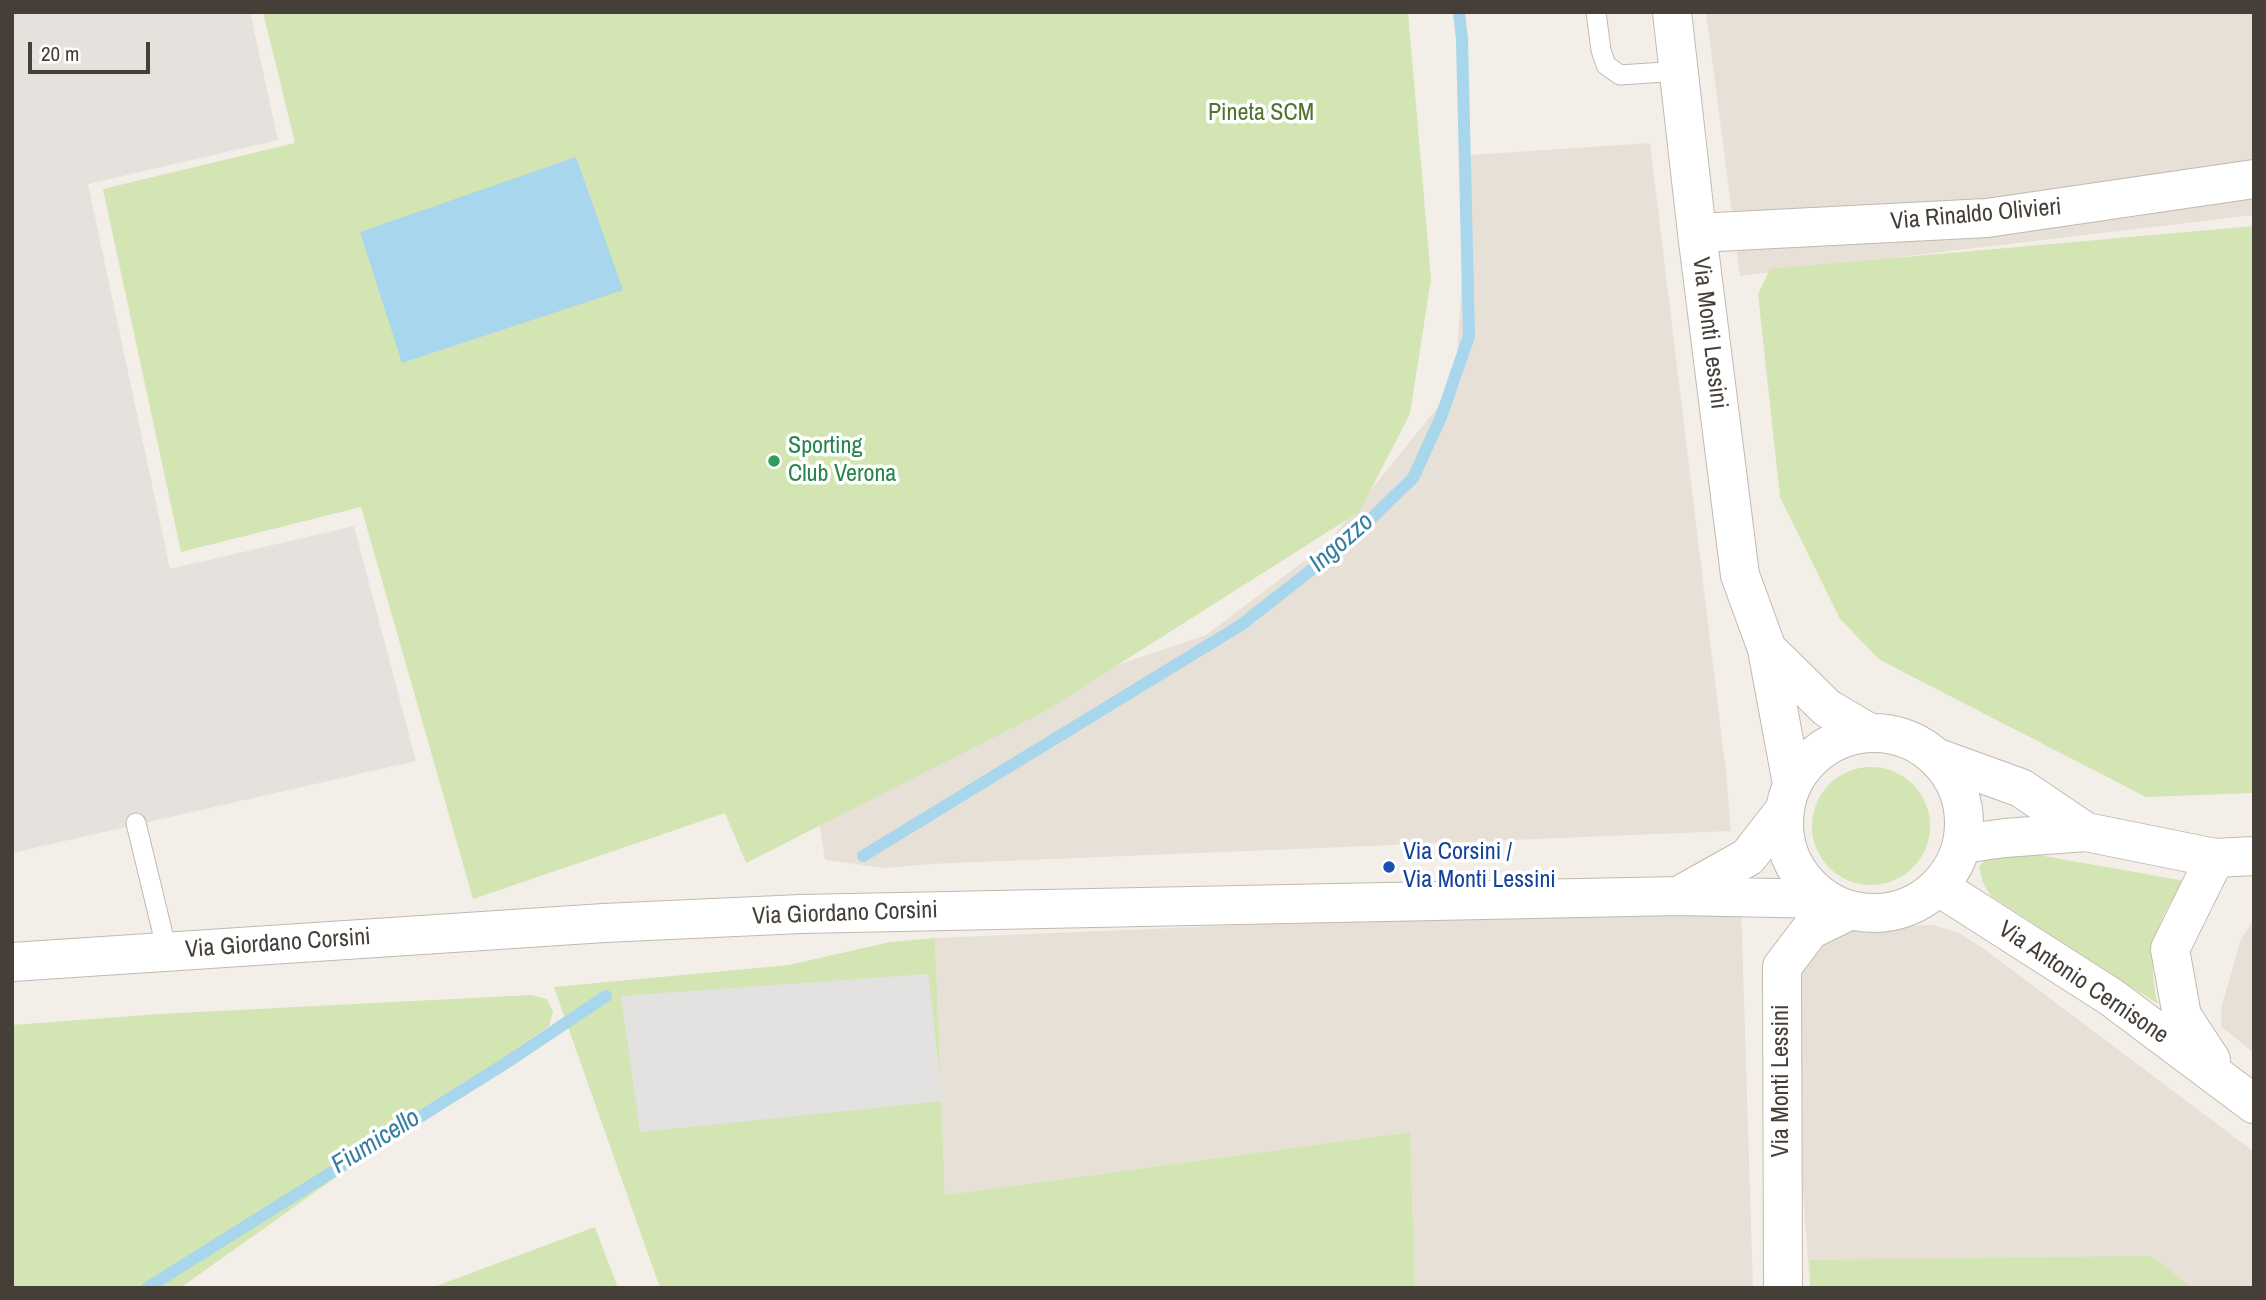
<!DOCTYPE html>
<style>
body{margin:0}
#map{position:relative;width:2266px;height:1300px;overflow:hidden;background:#f3efe8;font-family:"Archivo Narrow",sans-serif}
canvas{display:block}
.frame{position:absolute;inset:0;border:14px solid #463f37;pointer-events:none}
.scale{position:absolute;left:28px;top:42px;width:122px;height:32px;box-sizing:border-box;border:4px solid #463f37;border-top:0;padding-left:9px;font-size:21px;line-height:24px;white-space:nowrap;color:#463f37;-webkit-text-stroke:5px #fff;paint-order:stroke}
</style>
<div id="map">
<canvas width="2266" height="1300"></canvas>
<div class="frame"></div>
<div class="scale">20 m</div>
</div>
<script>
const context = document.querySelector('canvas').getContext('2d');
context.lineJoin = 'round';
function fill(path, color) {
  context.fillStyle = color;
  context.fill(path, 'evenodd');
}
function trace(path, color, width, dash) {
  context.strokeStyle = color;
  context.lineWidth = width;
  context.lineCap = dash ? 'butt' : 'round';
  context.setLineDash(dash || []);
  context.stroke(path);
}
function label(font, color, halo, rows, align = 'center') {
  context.font = font + ' "Archivo Narrow",sans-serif';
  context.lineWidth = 7;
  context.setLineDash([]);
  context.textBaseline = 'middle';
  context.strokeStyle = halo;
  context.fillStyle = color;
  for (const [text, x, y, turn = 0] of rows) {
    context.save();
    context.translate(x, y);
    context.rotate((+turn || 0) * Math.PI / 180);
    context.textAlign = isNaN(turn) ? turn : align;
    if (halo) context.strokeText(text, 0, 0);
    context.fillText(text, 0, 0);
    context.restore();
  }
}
const residential = new Path2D(`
 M 1706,12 L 2254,12 L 2254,215 L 1740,276 Z
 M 1650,143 L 1726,772 L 1731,831 L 931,864 L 885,868 L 825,860 L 811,768 L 1206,635 L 1327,544 L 1455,386 L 1470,155 Z
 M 1741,904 L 1753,1288 L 1415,1288 L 1410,1132 L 945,1195 L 935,938 Z
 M 2254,919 L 2254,1053 L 2221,1026 L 2222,1005 L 2241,939 Z
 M 1933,925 L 1960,933 L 1987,951 L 2254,1152 L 2254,1288 L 1810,1288 L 1789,997 L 1817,937 L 1846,928 Z`);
const industrial = new Path2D(`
 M 12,12 L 250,12 L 278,140 L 88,184 L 170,569 L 354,526 L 416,761 L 12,853 Z`);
const green = new Path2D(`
 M 263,12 L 1408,12 L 1431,279 L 1410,414 L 1359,512 L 1042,713 L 746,863 L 725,813 L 473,899 L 361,507 L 181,552 L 103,189 L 295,143 Z
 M 2254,226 L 2254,793 L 2146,797 L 1880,660 L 1840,619 L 1780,497 L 1758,294 L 1770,269 Z
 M1812 826a59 59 0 1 1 118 0a59 59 0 1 1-118 0Z
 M 1989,855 L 2038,855 L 2191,882 C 2184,888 2176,894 2171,902 C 2151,931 2149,971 2158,1004 L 1991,896 L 1983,883 L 1979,867 Z
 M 935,938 L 945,1195 L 1410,1132 L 1415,1288 L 660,1288 L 554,987 L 789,965 L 890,942 Z
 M 531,995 L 547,999 L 553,1012 L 549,1026 L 180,1288 L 12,1288 L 12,1025 L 159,1014 Z
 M 595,1227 L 618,1288 L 431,1288 Z
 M 2151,1256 L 2193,1288 L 1810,1288 L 1810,1260 Z`);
const parking = new Path2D(`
 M 928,974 L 943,1101 L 640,1132 L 621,996 Z`);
const water = new Path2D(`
 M 576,157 L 623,290 L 402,363 L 360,232 Z`);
const stream = new Path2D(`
 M 863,856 L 1241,625 L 1347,542 L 1413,478 L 1441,417 L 1469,336 L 1462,39 L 1459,12
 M 147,1288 L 506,1063 L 606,996`);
const lane = new Path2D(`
 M 1596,12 L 1601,50 L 1606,65 L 1620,75 L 1679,71
 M 136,823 L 167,951`);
const street = new Path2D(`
 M 1672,12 L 1697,233 L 1740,575 L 1767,649 L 1792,784
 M 1697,233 L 1987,218 L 2254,179
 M 1767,649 L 1827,708 L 1868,732
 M1784 823a90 90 0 1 1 180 0a90 90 0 1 1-180 0Z
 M 1938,758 L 2021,788 L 2086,832
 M 1962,844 L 2005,838 L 2086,832 L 2215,858 L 2254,856
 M 1939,887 L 2111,997 L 2254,1104
 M 1680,895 L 1748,857 L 1783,812
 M 12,962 L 604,923 L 801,914 L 1678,896 L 1825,899
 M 2211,1060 L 2182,1016 L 2170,949 L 2215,858
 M 1783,1288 L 1782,967 L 1810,930 L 1851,910`);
const markers = [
 [774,461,7,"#2e9e5b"],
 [1389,867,7,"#1a4fb4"]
];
const parkNames = [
 ["Pineta SCM",1261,114]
];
const streetNames = [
 ["Via Rinaldo Olivieri",1976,215,-5],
 ["Via Monti Lessini",1709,333,83],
 ["Via Giordano Corsini",845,914,-2],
 ["Via Giordano Corsini",278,944,-4],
 ["Via Antonio Cernisone",2083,983,34],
 ["Via Monti Lessini",1782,1081,-90]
];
const leisureNames = [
 ["Sporting",788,447],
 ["Club Verona",788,475]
];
const transitNames = [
 ["Via Corsini /",1403,853],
 ["Via Monti Lessini",1403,881]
];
const waterNames = [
 ["Ingozzo",1342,543,-41],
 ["Fiumicello",376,1142,-32]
];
fill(residential, '#e7e0d7');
fill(industrial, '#e5e1dd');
fill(green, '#d3e5b3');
fill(parking, '#e4e2e0');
fill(water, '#a8d6ec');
trace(stream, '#a8d6ec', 12);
trace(lane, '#c1b9ae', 21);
trace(street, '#c1b9ae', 40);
trace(lane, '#fff', 19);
trace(street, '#fff', 38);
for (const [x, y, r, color] of markers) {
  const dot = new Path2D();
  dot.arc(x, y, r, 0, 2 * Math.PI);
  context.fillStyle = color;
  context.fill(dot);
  trace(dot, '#fff', 2.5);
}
label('24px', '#4f742e', '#fff', parkNames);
label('24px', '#463f37', '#fff', streetNames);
label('24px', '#27864d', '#fff', leisureNames, 'left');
label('24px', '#164399', '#fff', transitNames, 'left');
label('italic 26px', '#357ea3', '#fff', waterNames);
</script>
